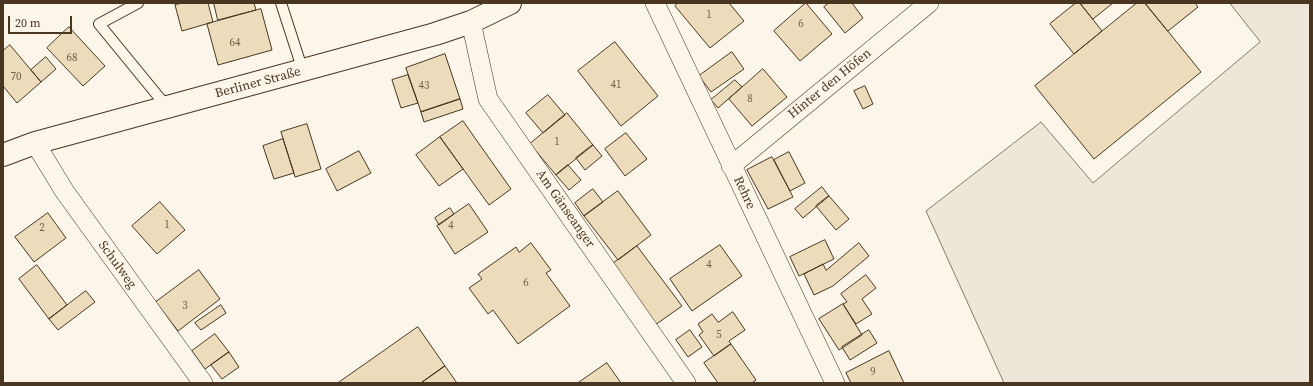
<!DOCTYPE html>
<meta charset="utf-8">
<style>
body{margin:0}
#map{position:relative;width:1313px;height:386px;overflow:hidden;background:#fbf6e9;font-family:"Source Serif 4",serif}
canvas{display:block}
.frame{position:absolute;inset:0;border:4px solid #4a3520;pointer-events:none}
.scale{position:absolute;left:8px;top:16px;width:64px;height:18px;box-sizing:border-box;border:2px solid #4a3520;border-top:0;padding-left:5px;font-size:12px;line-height:14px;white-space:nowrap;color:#4a3520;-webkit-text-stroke:3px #fbf6e9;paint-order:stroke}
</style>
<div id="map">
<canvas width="1313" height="386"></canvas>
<div class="frame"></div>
<div class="scale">20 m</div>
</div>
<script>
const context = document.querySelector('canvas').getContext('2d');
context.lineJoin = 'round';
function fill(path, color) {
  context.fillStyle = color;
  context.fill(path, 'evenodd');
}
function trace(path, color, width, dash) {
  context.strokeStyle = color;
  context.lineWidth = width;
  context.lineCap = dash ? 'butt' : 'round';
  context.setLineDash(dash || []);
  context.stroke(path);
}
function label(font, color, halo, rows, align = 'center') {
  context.font = font + ' "Source Serif 4",serif';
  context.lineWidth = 3;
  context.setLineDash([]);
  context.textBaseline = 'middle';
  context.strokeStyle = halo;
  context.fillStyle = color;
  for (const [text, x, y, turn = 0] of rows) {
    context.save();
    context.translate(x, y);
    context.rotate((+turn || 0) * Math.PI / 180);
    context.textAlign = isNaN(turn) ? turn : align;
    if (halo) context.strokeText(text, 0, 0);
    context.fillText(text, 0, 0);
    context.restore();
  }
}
const green = new Path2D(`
 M 1230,3 L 1310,3 L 1310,383 L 1004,383 L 926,211 L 1041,122 L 1093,183 L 1260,42 Z`);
const building = new Path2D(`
 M 183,3 L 208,3 L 213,22 L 182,31 L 175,5 Z
 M 214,3 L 254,3 L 256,10 L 218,20 Z
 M 678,3 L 729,3 L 744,21 L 710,48 L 675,6 Z
 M 806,3 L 832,34 L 800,61 L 774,31 Z
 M 829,3 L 852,3 L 863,18 L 845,33 L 824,7 Z
 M 1076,3 L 1080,3 L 1102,31 L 1074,54 L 1050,24 Z
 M 1080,3 L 1113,3 L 1093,19 Z
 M 1137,3 L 1145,3 L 1201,72 L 1094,159 L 1035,86 Z
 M 1145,3 L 1195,3 L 1198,7 L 1168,31 Z
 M 261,9 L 272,50 L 218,65 L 207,24 Z
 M 69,27 L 105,66 L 83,86 L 47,48 Z
 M 615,42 L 658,96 L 621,126 L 578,71 Z
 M 10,45 L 41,82 L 17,103 L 3,86 L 3,51 Z
 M 732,52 L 744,69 L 711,92 L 699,76 Z
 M 445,54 L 460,99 L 421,112 L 406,68 Z
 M 46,57 L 56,69 L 41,82 L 31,70 Z
 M 763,69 L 787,97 L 752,126 L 729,99 Z
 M 408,75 L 418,103 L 401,108 L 392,80 Z
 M 735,80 L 742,87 L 718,108 L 711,100 Z
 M 865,86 L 873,104 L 863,109 L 854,91 Z
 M 548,95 L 565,115 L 543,133 L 526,113 Z
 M 460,99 L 463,109 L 424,122 L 421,112 Z
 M 567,113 L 593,145 L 556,175 L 530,144 Z
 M 463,121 L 511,189 L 489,205 L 440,137 Z
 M 307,124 L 321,169 L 295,177 L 281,132 Z
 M 626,133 L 647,159 L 625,176 L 605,149 Z
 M 440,137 L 463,169 L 439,186 L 416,155 Z
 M 283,139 L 294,173 L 274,179 L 263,146 Z
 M 593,145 L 602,156 L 585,170 L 576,158 Z
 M 359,151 L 371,173 L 337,191 L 326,169 Z
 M 789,152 L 805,183 L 790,191 L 774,160 Z
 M 772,157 L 793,197 L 768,209 L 747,170 Z
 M 568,165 L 581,180 L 569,190 L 556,175 Z
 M 822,187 L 829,196 L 803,218 L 795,209 Z
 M 593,189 L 603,202 L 584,216 L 575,203 Z
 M 618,191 L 651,235 L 618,260 L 584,216 Z
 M 829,196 L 849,219 L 836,230 L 816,206 Z
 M 160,202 L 185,230 L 157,254 L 132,226 Z
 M 469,204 L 488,232 L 455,254 L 437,226 Z
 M 450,208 L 454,214 L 439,225 L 435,218 Z
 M 48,213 L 66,238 L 34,262 L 15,237 Z
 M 825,240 L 834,259 L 799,276 L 790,257 Z
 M 531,243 L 551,270 L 546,273 L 570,306 L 518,344 L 493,310 L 488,314 L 469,288 L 482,279 L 478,274 L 516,247 L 519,252 Z
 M 859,243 L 869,256 L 833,286 L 814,295 L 804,274 L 823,264 L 826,270 Z
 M 720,245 L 742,276 L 692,311 L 670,279 Z
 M 637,246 L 682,306 L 655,325 L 611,265 Z
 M 37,265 L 67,305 L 49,319 L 19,279 Z
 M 199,270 L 220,299 L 178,331 L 156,302 Z
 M 866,275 L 876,288 L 862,299 L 872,314 L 856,324 L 843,304 L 847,302 L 841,294 Z
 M 86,291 L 95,302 L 58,330 L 49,319 Z
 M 843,304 L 862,335 L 839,350 L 819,319 Z
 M 221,305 L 226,313 L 201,330 L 195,323 Z
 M 733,312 L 745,330 L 729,341 L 731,344 L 714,356 L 699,335 L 703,332 L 698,324 L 712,314 L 718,322 Z
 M 418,327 L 445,366 L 421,383 L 338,383 Z
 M 690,330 L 702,347 L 688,357 L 676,340 Z
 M 869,330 L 877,343 L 850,360 L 842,347 Z
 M 215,334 L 229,352 L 205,369 L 192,351 Z
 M 731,344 L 756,380 L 752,383 L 718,383 L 704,363 Z
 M 889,351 L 904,383 L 851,383 L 846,373 Z
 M 229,352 L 239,367 L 222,379 L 211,365 Z
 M 607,363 L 621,383 L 578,383 Z
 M 445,366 L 457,383 L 421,383 Z`);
const service = new Path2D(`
 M 138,3 L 99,24 L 167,107
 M 281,3 L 303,71`);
const minor = new Path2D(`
 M 655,3 L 835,383
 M 471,22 L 488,99 L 686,383
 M 35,143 L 65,192 L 203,383
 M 731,166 L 929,3`);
const secondary = new Path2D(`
 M 3,155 L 35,143 L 435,34 L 471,22 L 510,3`);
const numberNames = [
 ["1",709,15],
 ["6",801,24],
 ["64",235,43],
 ["68",72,58],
 ["70",16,77],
 ["41",616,85],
 ["43",424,86],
 ["8",750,99],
 ["1",557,142],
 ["1",167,225],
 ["4",451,226],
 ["2",42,228],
 ["4",709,265],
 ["6",526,283],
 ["3",185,306],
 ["5",719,335],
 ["9",873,372]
];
const streetNames = [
 ["Berliner Straße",258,83,-15],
 ["Hinter den Höfen",830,84,-39],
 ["Rehre",744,193,65],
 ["Am Gänseanger",565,209,55],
 ["Schulweg",117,265,54]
];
fill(green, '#ede6d9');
trace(green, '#887966', 1);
fill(building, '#ecdcbc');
trace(building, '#4a3520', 1);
trace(service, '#4a3520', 12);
trace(minor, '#4a3520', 20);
trace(secondary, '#4a3520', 24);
trace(service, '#fbf6e9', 10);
trace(minor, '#fbf6e9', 19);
trace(secondary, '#fbf6e9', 22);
label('11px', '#725f47', null, numberNames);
label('13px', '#4a3520', '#fbf6e9', streetNames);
</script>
